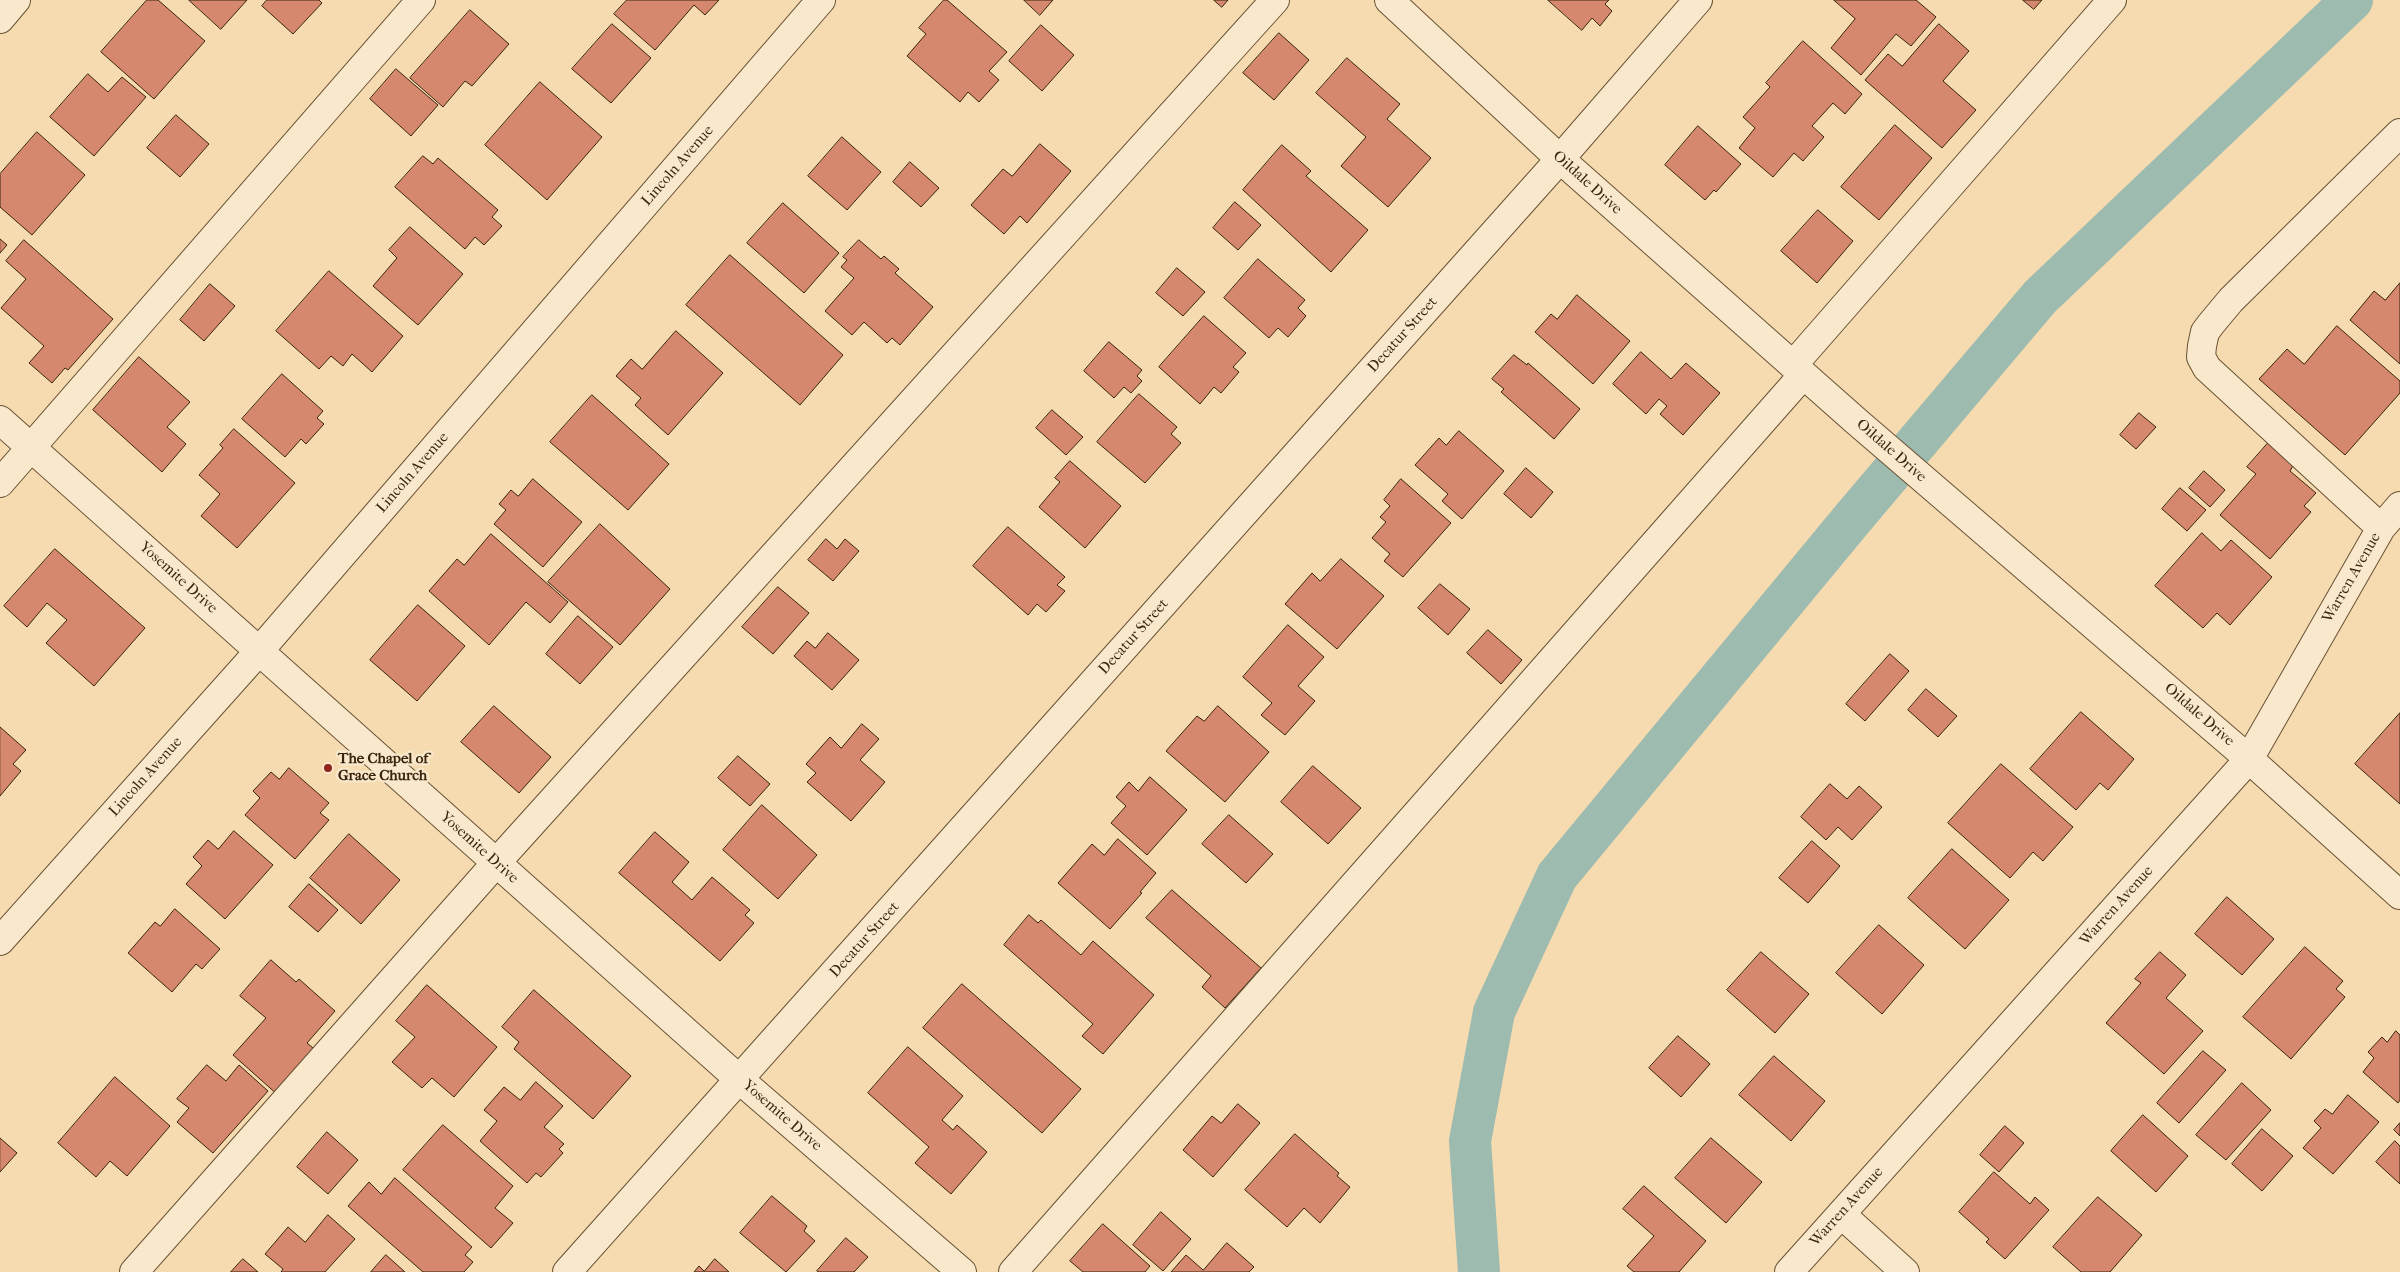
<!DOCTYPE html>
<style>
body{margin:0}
canvas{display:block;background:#f6dbb1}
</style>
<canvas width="2400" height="1272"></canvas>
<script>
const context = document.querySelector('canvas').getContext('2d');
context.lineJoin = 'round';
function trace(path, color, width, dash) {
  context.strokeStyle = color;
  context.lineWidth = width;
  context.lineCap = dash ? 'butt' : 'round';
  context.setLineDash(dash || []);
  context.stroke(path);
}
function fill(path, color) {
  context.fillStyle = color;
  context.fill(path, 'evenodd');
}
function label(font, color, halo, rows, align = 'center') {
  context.font = font + ' "IM FELL French Canon",serif';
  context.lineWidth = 4.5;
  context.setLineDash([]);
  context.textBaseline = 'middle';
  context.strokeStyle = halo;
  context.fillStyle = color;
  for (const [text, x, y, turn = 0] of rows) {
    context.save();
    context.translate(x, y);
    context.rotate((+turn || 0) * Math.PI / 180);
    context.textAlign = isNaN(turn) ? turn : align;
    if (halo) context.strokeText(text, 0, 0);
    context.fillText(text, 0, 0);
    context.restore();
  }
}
const canal = new Path2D(`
 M 1479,1272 L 1470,1141 L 1494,1012 L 1557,876 L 1853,518 L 2040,297 L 2352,0`);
const building = new Path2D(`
 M 147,0 L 158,0 L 205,41 L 154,99 L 101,52 Z
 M 189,0 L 247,0 L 221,29 Z
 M 267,0 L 319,0 L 322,3 L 293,34 L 262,6 Z
 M 627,0 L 719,0 L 705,15 L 694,5 L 655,50 L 614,14 Z
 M 944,0 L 947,0 L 1007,52 L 989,71 L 999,80 L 979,102 L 968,92 L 960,102 L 907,56 L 926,34 L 919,28 Z
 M 1024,0 L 1053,0 L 1040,15 Z
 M 1214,0 L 1228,0 L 1222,7 Z
 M 1548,0 L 1609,0 L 1605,4 L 1612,11 L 1600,26 L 1592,18 L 1582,30 Z
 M 1834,0 L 1916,0 L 1936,17 L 1911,46 L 1896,34 L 1861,75 L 1831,48 L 1855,19 Z
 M 2023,0 L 2042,0 L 2034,9 Z
 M 470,10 L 509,44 L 472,86 L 465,81 L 443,107 L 410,78 Z
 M 612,24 L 651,58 L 611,103 L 572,69 Z
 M 1939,24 L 1969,51 L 1943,81 L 1976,110 L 1942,148 L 1865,80 L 1888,54 L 1902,66 Z
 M 1041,25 L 1074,55 L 1042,91 L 1009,61 Z
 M 1279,33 L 1309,60 L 1274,100 L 1243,73 Z
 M 1803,41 L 1862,94 L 1845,114 L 1833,103 L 1812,126 L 1824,137 L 1803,161 L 1794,153 L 1773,177 L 1739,148 L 1755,128 L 1743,117 L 1770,87 L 1766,83 Z
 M 1347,58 L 1400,104 L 1387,119 L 1431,158 L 1388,207 L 1341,166 L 1366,137 L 1316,93 Z
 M 396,69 L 438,105 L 411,136 L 370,99 Z
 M 88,74 L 108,92 L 122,77 L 146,97 L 94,156 L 50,117 Z
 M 540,82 L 602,137 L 547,200 L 485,145 Z
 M 176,115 L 209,144 L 180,177 L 147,148 Z
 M 1895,125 L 1932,158 L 1879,220 L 1841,187 Z
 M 1698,126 L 1741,164 L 1716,192 L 1714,190 L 1705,200 L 1665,165 Z
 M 37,132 L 85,175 L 32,235 L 0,207 L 0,174 Z
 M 842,137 L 881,172 L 847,210 L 808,176 Z
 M 1040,144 L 1071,171 L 1027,223 L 1020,216 L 1004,234 L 971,205 L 1003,169 L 1012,176 Z
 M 1282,145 L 1311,171 L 1306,176 L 1368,230 L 1331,272 L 1243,190 Z
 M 423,156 L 433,164 L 438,158 L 498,210 L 492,217 L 502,226 L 484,245 L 475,237 L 465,249 L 395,187 Z
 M 910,162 L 939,188 L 921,207 L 893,182 Z
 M 1235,202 L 1261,225 L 1238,250 L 1213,228 Z
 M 783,203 L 839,253 L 804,293 L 747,243 Z
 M 1818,210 L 1853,241 L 1817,283 L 1781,251 Z
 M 410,227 L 463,274 L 418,325 L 373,286 L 397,258 L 389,250 Z
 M 0,239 L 7,245 L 0,253 Z
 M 24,240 L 113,319 L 68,370 L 65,368 L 52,383 L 29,363 L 44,346 L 1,308 L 26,279 L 6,261 Z
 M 859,240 L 881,259 L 884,256 L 899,269 L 895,273 L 933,307 L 900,345 L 892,338 L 887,343 L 864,322 L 852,335 L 825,311 L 854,278 L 841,267 L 847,260 L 843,257 Z
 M 730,255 L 843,355 L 800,405 L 686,305 Z
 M 1258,259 L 1305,300 L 1298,308 L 1306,316 L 1288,337 L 1278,328 L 1269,338 L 1224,298 Z
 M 1177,268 L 1205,292 L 1183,316 L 1156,293 Z
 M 329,271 L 403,336 L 372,372 L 352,354 L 343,366 L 331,356 L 319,369 L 276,331 Z
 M 2400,283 L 2400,364 L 2350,320 L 2374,291 L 2385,300 Z
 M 210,284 L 235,306 L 204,341 L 180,320 Z
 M 1577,295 L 1630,341 L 1593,384 L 1535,332 L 1551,314 L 1557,319 Z
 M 1204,316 L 1246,353 L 1233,367 L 1239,372 L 1221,393 L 1214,387 L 1200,404 L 1159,367 Z
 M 2337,326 L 2400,381 L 2400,393 L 2345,455 L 2259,379 L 2287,349 L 2304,364 Z
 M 676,331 L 723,373 L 668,435 L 635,405 L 641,398 L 616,376 L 631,359 L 642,369 Z
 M 1109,342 L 1142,370 L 1137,376 L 1142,381 L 1131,393 L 1124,387 L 1114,398 L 1084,371 Z
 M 1641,352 L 1671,379 L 1686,363 L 1720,393 L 1683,435 L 1660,414 L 1667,406 L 1659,399 L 1646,414 L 1613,384 Z
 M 1514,355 L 1527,365 L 1528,363 L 1580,409 L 1554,439 L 1501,392 L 1504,389 L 1492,379 Z
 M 139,357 L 190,402 L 167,427 L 186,444 L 162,472 L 93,410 Z
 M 282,374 L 323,411 L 317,418 L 324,424 L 306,444 L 301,439 L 285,457 L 242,419 Z
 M 1139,394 L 1177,427 L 1171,434 L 1181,443 L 1145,483 L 1097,442 Z
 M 592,395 L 669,464 L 628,510 L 550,442 Z
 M 1052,410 L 1083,437 L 1066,455 L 1036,428 Z
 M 2139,413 L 2156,427 L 2136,449 L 2120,435 Z
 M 234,429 L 295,483 L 237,548 L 201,516 L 220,494 L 199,475 L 223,448 L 220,445 Z
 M 1459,431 L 1504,471 L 1462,519 L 1442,501 L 1448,494 L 1415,465 L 1439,438 L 1446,445 Z
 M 2269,442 L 2294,464 L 2290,471 L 2316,493 L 2304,506 L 2311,512 L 2270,559 L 2220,515 L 2256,474 L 2247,467 Z
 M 1070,461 L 1121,506 L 1085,548 L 1039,507 L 1060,482 L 1055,478 Z
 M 1526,468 L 1553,492 L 1531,518 L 1504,494 Z
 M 2204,471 L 2225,490 L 2210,507 L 2189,488 Z
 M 533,479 L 582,522 L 543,567 L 494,524 L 506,510 L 499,504 L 511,490 L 518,496 Z
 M 1401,479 L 1451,523 L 1403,577 L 1384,561 L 1390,554 L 1372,538 L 1386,522 L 1380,517 L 1390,506 L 1384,500 Z
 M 2180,488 L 2206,510 L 2187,531 L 2162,509 Z
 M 600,524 L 670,589 L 620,645 L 548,582 Z
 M 1008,527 L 1065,577 L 1057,585 L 1065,591 L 1046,612 L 1037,604 L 1028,615 L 973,566 Z
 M 2202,533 L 2221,551 L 2231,540 L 2272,577 L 2230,625 L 2217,613 L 2203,628 L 2155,586 Z
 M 491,534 L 568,602 L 550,623 L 526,602 L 489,645 L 429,591 L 457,559 L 464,565 Z
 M 826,539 L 837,549 L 845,539 L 859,551 L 833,581 L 808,560 Z
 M 55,549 L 145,628 L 94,686 L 46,643 L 67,620 L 47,603 L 27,627 L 4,606 Z
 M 1341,559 L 1384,596 L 1337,649 L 1285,604 L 1312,573 L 1320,581 Z
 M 1440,584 L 1470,609 L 1448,635 L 1418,608 Z
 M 778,587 L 809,613 L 773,654 L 742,627 Z
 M 418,605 L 465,646 L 417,701 L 370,660 Z
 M 578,616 L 613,647 L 580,684 L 546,654 Z
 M 1288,625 L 1324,657 L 1298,686 L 1315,701 L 1285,735 L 1261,715 L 1272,703 L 1243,677 Z
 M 1488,630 L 1522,660 L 1501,684 L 1467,653 Z
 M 828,633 L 859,660 L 832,690 L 794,656 L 807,641 L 815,648 Z
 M 1890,654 L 1909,671 L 1865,721 L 1846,704 Z
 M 1926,689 L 1957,716 L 1938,737 L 1908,710 Z
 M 494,706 L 551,757 L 519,793 L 461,742 Z
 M 1218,706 L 1269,752 L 1225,802 L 1166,751 L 1197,716 L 1204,721 Z
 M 2081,712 L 2134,759 L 2108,790 L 2100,783 L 2076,810 L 2030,769 Z
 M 2400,713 L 2400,804 L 2355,764 Z
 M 862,724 L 879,739 L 860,760 L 885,782 L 851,821 L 807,782 L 816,773 L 806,764 L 830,737 L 841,748 Z
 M 0,727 L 26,750 L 13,764 L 21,771 L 0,796 Z
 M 738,756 L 770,784 L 750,806 L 718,778 Z
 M 2001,764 L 2073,827 L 2043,861 L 2033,852 L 2010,878 L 1948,823 Z
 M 1313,766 L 1361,808 L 1328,844 L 1281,802 Z
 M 289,768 L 329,803 L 320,813 L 329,820 L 295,859 L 245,815 L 260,798 L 253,791 L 271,772 L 279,779 Z
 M 1150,777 L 1187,810 L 1147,855 L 1111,823 L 1126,806 L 1116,797 L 1129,782 L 1138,791 Z
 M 1830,784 L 1847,799 L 1859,786 L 1882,807 L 1852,840 L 1838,827 L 1826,840 L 1801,817 Z
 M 762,805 L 817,855 L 778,899 L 723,850 Z
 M 1229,815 L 1273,854 L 1246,883 L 1202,844 Z
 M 234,831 L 273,865 L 225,919 L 186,884 L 202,866 L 193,857 L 208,840 L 218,849 Z
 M 655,832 L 689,862 L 672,882 L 692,900 L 712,877 L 750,910 L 745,915 L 754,923 L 720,961 L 619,873 Z
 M 349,834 L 400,880 L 361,924 L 310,878 Z
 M 1118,839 L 1156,873 L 1140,892 L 1142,893 L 1110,929 L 1058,883 L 1092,844 L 1104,855 Z
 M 1812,841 L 1840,866 L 1808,903 L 1779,878 Z
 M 1952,849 L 2009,900 L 1965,949 L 1908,898 Z
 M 309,884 L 338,910 L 318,932 L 289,907 Z
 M 1172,890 L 1261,968 L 1225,1008 L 1202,987 L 1211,976 L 1146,918 Z
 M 2227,897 L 2274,939 L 2242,975 L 2195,934 Z
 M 175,909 L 220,949 L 202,969 L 196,964 L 172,992 L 128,953 L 155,922 L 160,926 Z
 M 1029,915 L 1038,923 L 1041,920 L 1081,955 L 1093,941 L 1154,995 L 1103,1054 L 1082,1036 L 1093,1024 L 1004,945 Z
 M 1879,925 L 1924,965 L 1882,1014 L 1836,973 Z
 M 2305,947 L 2343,981 L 2336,989 L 2345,997 L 2291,1059 L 2243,1017 Z
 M 1761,952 L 1809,994 L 1775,1033 L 1727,990 Z
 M 2160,952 L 2186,975 L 2166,998 L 2203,1031 L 2164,1074 L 2106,1023 L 2141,983 L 2135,979 Z
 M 271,960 L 296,982 L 299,979 L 335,1011 L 307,1043 L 318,1052 L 279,1096 L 233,1055 L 266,1018 L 240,996 Z
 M 962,984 L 1081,1089 L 1042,1133 L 923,1028 Z
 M 427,985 L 497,1047 L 454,1097 L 432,1078 L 422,1088 L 392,1062 L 415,1037 L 396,1021 Z
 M 534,990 L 631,1076 L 593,1119 L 514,1049 L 519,1042 L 502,1027 Z
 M 2396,1031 L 2400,1035 L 2400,1100 L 2398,1103 L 2363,1072 L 2374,1058 L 2368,1052 L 2382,1037 L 2387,1042 Z
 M 1678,1036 L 1710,1064 L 1681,1097 L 1649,1068 Z
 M 908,1047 L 963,1096 L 942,1120 L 953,1130 L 957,1125 L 987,1152 L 951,1194 L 915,1163 L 929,1147 L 868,1093 Z
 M 2203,1051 L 2226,1070 L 2179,1123 L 2157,1103 Z
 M 1774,1056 L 1825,1101 L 1791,1141 L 1739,1095 Z
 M 207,1065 L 226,1081 L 239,1065 L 268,1091 L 213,1153 L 177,1122 L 189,1108 L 177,1099 Z
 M 115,1077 L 170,1126 L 127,1176 L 110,1161 L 96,1177 L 58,1143 Z
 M 536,1082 L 563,1106 L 544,1127 L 564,1144 L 559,1149 L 563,1153 L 541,1177 L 536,1173 L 527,1183 L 480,1141 L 497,1121 L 484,1110 L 504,1087 L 520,1100 Z
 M 2242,1083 L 2271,1110 L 2226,1160 L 2196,1135 Z
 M 2348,1095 L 2379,1122 L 2333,1174 L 2303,1148 L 2321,1128 L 2314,1121 L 2325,1109 L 2332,1114 Z
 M 1238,1104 L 1260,1123 L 1213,1177 L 1183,1150 L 1212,1116 L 1221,1123 Z
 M 2143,1115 L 2188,1156 L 2156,1192 L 2111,1151 Z
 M 2400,1123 L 2400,1136 L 2394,1130 Z
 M 443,1125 L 513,1186 L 495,1208 L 513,1223 L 491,1248 L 403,1170 Z
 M 2005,1126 L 2024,1143 L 1999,1172 L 1980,1155 Z
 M 2262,1129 L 2293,1156 L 2262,1191 L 2232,1164 Z
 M 327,1132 L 358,1160 L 328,1194 L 297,1167 Z
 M 1295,1134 L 1339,1173 L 1337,1176 L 1350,1187 L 1320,1223 L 1304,1208 L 1287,1227 L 1245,1190 Z
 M 0,1138 L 17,1153 L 0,1172 Z
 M 1711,1138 L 1762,1182 L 1726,1223 L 1675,1178 Z
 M 2395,1141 L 2400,1146 L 2400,1184 L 2376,1162 Z
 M 1994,1172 L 2030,1204 L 2035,1197 L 2049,1210 L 2005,1259 L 1986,1242 L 1989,1239 L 1959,1212 Z
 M 395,1178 L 472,1247 L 465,1255 L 473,1262 L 464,1272 L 423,1272 L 348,1206 L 369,1182 L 381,1194 Z
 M 1644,1186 L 1706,1241 L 1679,1272 L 1634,1272 L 1627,1266 L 1654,1236 L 1623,1209 Z
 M 772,1196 L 807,1226 L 804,1231 L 815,1241 L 786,1272 L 740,1233 Z
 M 2098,1197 L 2142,1235 L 2110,1272 L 2081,1272 L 2053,1247 Z
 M 1161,1212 L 1191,1239 L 1163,1271 L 1133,1245 Z
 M 328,1215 L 355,1239 L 325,1272 L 281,1272 L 283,1269 L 265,1254 L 288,1227 L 305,1242 Z
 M 1103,1224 L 1150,1266 L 1145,1272 L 1083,1272 L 1070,1261 Z
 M 846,1238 L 868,1257 L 854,1272 L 819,1272 L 817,1271 Z
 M 1227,1243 L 1254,1267 L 1249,1272 L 1171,1272 L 1186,1255 L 1203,1270 Z
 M 386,1255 L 405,1272 L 371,1272 Z
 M 243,1259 L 258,1272 L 231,1272 Z
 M 715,1259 L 729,1272 L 694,1272 L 699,1266 L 704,1271 Z`);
const minor = new Path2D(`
 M 1389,0 L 1560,159 L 1856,421 L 2249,759 L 2400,895
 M 0,19 L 16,0
 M 1793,365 L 2112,0
 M 0,420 L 740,1080 L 962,1272
 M 0,483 L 421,0
 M 2381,528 L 2207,368 L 2201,357 L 2202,346 L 2205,332 L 2211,324 L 2231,300 L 2400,133
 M 0,941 L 260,650 L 821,0
 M 1841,1214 L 1905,1272
 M 134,1272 L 496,863 L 1275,0
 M 567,1272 L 1560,159 L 1698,0
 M 1013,1272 L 1803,375
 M 1789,1272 L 2249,759 L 2381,528 L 2400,506`);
const markers = [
 [328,768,5,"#8f2418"]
];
const streetNames = [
 ["Lincoln Avenue",678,166,-49],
 ["Oildale Drive",1587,183,42],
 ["Decatur Street",1403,335,-48],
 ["Oildale Drive",1891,451,41],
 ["Lincoln Avenue",413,473,-49],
 ["Yosemite Drive",178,578,42],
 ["Warren Avenue",2352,578,-60],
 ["Decatur Street",1134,637,-48],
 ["Oildale Drive",2199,715,41],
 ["Lincoln Avenue",146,777,-48],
 ["Yosemite Drive",479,848,42],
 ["Warren Avenue",2117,906,-48],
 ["Decatur Street",865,940,-48],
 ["Yosemite Drive",782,1116,41],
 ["Warren Avenue",1847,1207,-48]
];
const poiNames = [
 ["The Chapel of",338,759],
 ["Grace Church",338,776]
];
trace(canal, '#9dbbaf', 42);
fill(building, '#d6886e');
trace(building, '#39240c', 1);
trace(minor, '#685235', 30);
trace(minor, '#f9e8cc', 28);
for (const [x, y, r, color] of markers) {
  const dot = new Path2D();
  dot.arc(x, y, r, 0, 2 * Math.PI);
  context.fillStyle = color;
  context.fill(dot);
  trace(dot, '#f9e8cc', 2);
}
label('15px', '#39240c', '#f9e8cc', streetNames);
label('bold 15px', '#39240c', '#f9e8cc', poiNames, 'left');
</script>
